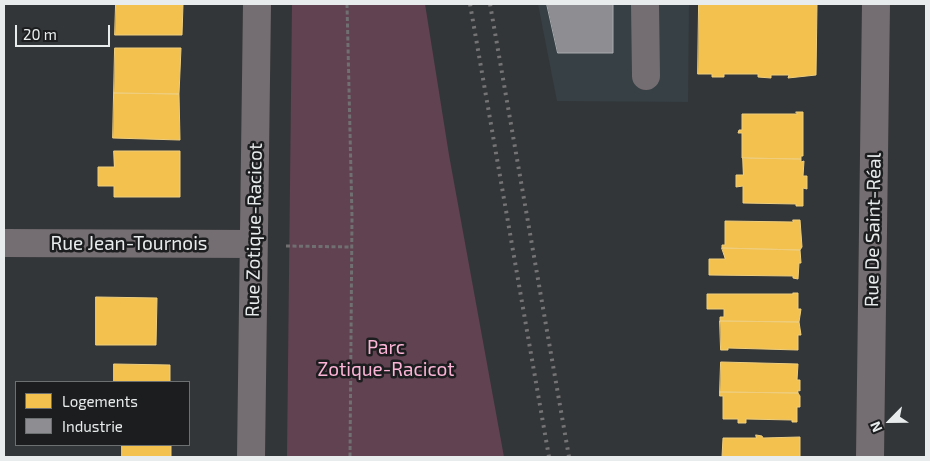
<!DOCTYPE html>
<meta charset="utf-8">
<style>
body{margin:0}
#map{position:relative;width:930px;height:461px;overflow:hidden;background:#333638;font-family:"Exo 2",sans-serif}
canvas{display:block}
.frame{position:absolute;inset:0;border:5px solid #e9eced;pointer-events:none}
.legend{position:absolute;left:15px;top:381px;width:175px;height:65px;box-sizing:border-box;background:#1b1d1e;border:1px solid #6d7071;margin:0;padding:6px 9px;list-style:none;font-size:15px;color:#e9eced}
.legend li{display:flex;align-items:center;gap:10px;height:25px}
.legend b{width:25px;border:1px solid #6d7071}
.north{position:absolute;left:865px;top:396px;width:50px;height:50px;-webkit-text-stroke:4px #1b1d1e;paint-order:stroke;rotate:247deg;font-size:14px;font-weight:700;line-height:20px;text-align:center;color:#e9eced}
.north::after{content:'';display:block;margin:auto;width:18px;height:22px;background:#e9eced;clip-path:polygon(50% 0,100% 100%,50% 72%,0 100%)}
.scale{position:absolute;left:15px;top:25px;width:95px;height:22px;box-sizing:border-box;border:2px solid #e9eced;border-top:0;padding-left:6px;font-size:15px;line-height:18px;white-space:nowrap;color:#e9eced;-webkit-text-stroke:4px #1b1d1e;paint-order:stroke}
</style>
<div id="map">
<canvas width="930" height="461"></canvas>
<div class="frame"></div>
<ul class="legend">
<li><b style="height:14px;background:#f2c14e"></b>Logements</li>
<li><b style="height:14px;background:#8d8d92"></b>Industrie</li>
</ul>
<div class="north">N</div>
<div class="scale">20 m</div>
</div>
<script>
const context = document.querySelector('canvas').getContext('2d');
context.lineJoin = 'round';
function fill(path, color) {
  context.fillStyle = color;
  context.fill(path, 'evenodd');
}
function trace(path, color, width, dash) {
  context.strokeStyle = color;
  context.lineWidth = width;
  context.lineCap = dash ? 'butt' : 'round';
  context.setLineDash(dash || []);
  context.stroke(path);
}
function label(font, color, halo, rows, align = 'center') {
  context.font = font + ' "Exo 2",sans-serif';
  context.lineWidth = 5;
  context.setLineDash([]);
  context.textBaseline = 'middle';
  context.strokeStyle = halo;
  context.fillStyle = color;
  for (const [text, x, y, turn = 0] of rows) {
    context.save();
    context.translate(x, y);
    context.rotate((+turn || 0) * Math.PI / 180);
    context.textAlign = isNaN(turn) ? turn : align;
    if (halo) context.strokeText(text, 0, 0);
    context.fillText(text, 0, 0);
    context.restore();
  }
}
const built = new Path2D(`
 M 538,4 L 689,4 L 688,102 L 557,101 Z`);
const green = new Path2D(`
 M 292,4 L 425,4 L 449,155 L 504,457 L 287,457 Z`);
const homes = new Path2D(`
 M 116,4 L 183,4 L 182,35 L 115,35 Z
 M 699,4 L 817,4 L 816,75 L 788,78 L 789,75 L 771,75 L 771,78 L 758,77 L 758,74 L 724,74 L 724,77 L 712,77 L 712,74 L 698,74 Z
 M 115,48 L 181,48 L 179,94 L 114,93 Z
 M 114,93 L 179,94 L 180,140 L 113,138 Z
 M 796,112 L 803,112 L 803,156 L 801,156 L 801,159 L 742,158 L 742,133 L 738,133 L 739,130 L 742,130 L 742,114 L 797,114 Z
 M 114,151 L 180,151 L 180,197 L 114,197 L 114,186 L 98,186 L 98,167 L 114,167 Z
 M 743,158 L 801,159 L 801,162 L 804,161 L 803,176 L 807,176 L 807,189 L 803,188 L 803,206 L 796,206 L 796,204 L 743,203 L 743,186 L 736,187 L 736,175 L 743,175 Z
 M 793,220 L 800,220 L 802,247 L 800,250 L 722,248 L 722,245 L 725,245 L 725,221 L 793,222 Z
 M 722,248 L 800,250 L 801,263 L 799,263 L 798,279 L 793,278 L 793,276 L 709,275 L 709,259 L 725,259 Z
 M 793,293 L 798,293 L 798,309 L 801,309 L 799,322 L 720,321 L 720,317 L 724,317 L 724,309 L 707,309 L 707,294 L 793,294 Z
 M 96,297 L 157,298 L 156,345 L 96,345 Z
 M 720,321 L 799,322 L 801,335 L 798,335 L 798,350 L 728,348 L 728,350 L 721,350 Z
 M 721,362 L 798,364 L 797,380 L 800,380 L 800,391 L 798,390 L 798,393 L 720,392 Z
 M 114,364 L 170,365 L 170,382 L 114,382 Z
 M 720,392 L 798,393 L 800,396 L 800,407 L 797,407 L 797,422 L 792,422 L 792,420 L 746,419 L 746,423 L 738,423 L 738,419 L 723,419 L 723,396 L 720,396 Z
 M 756,435 L 762,436 L 763,438 L 800,437 L 800,457 L 722,457 L 723,438 L 756,438 Z
 M 122,445 L 171,445 L 171,457 L 122,457 Z`);
const industry = new Path2D(`
 M 547,4 L 613,4 L 613,53 L 558,53 Z`);
const path = new Path2D(`
 M 347,4 L 352,217 L 350,457
 M 286,246 L 352,247`);
const minor = new Path2D(`
 M 645,4 L 646,76
 M 4,243 L 253,244
 M 251,457 L 257,4
 M 870,457 L 876,4`);
const rail = new Path2D(`
 M 470,4 L 549,457
 M 490,4 L 569,457`);
const streetNames = [
 ["Rue Zotique-Racicot",254,230,-89],
 ["Rue De Saint-Réal",873,230,-89],
 ["Rue Jean-Tournois",129,244]
];
const parkNames = [
 ["Parc",386,348],
 ["Zotique-Racicot",386,370]
];
fill(built, '#364045');
fill(green, '#614251');
fill(homes, '#f2c14e');
trace(homes, '#efce7e', 1);
fill(industry, '#8d8d92');
trace(industry, '#a9aaad', 1);
trace(path, '#706f71', 3, [4, 2.5]);
trace(minor, '#746d71', 28);
trace(rail, '#747375', 4, [2.5, 5]);
label('19px', '#e9eced', '#1b1d1e', streetNames);
label('19px', '#fbb4d6', '#1b1d1e', parkNames);
</script>
